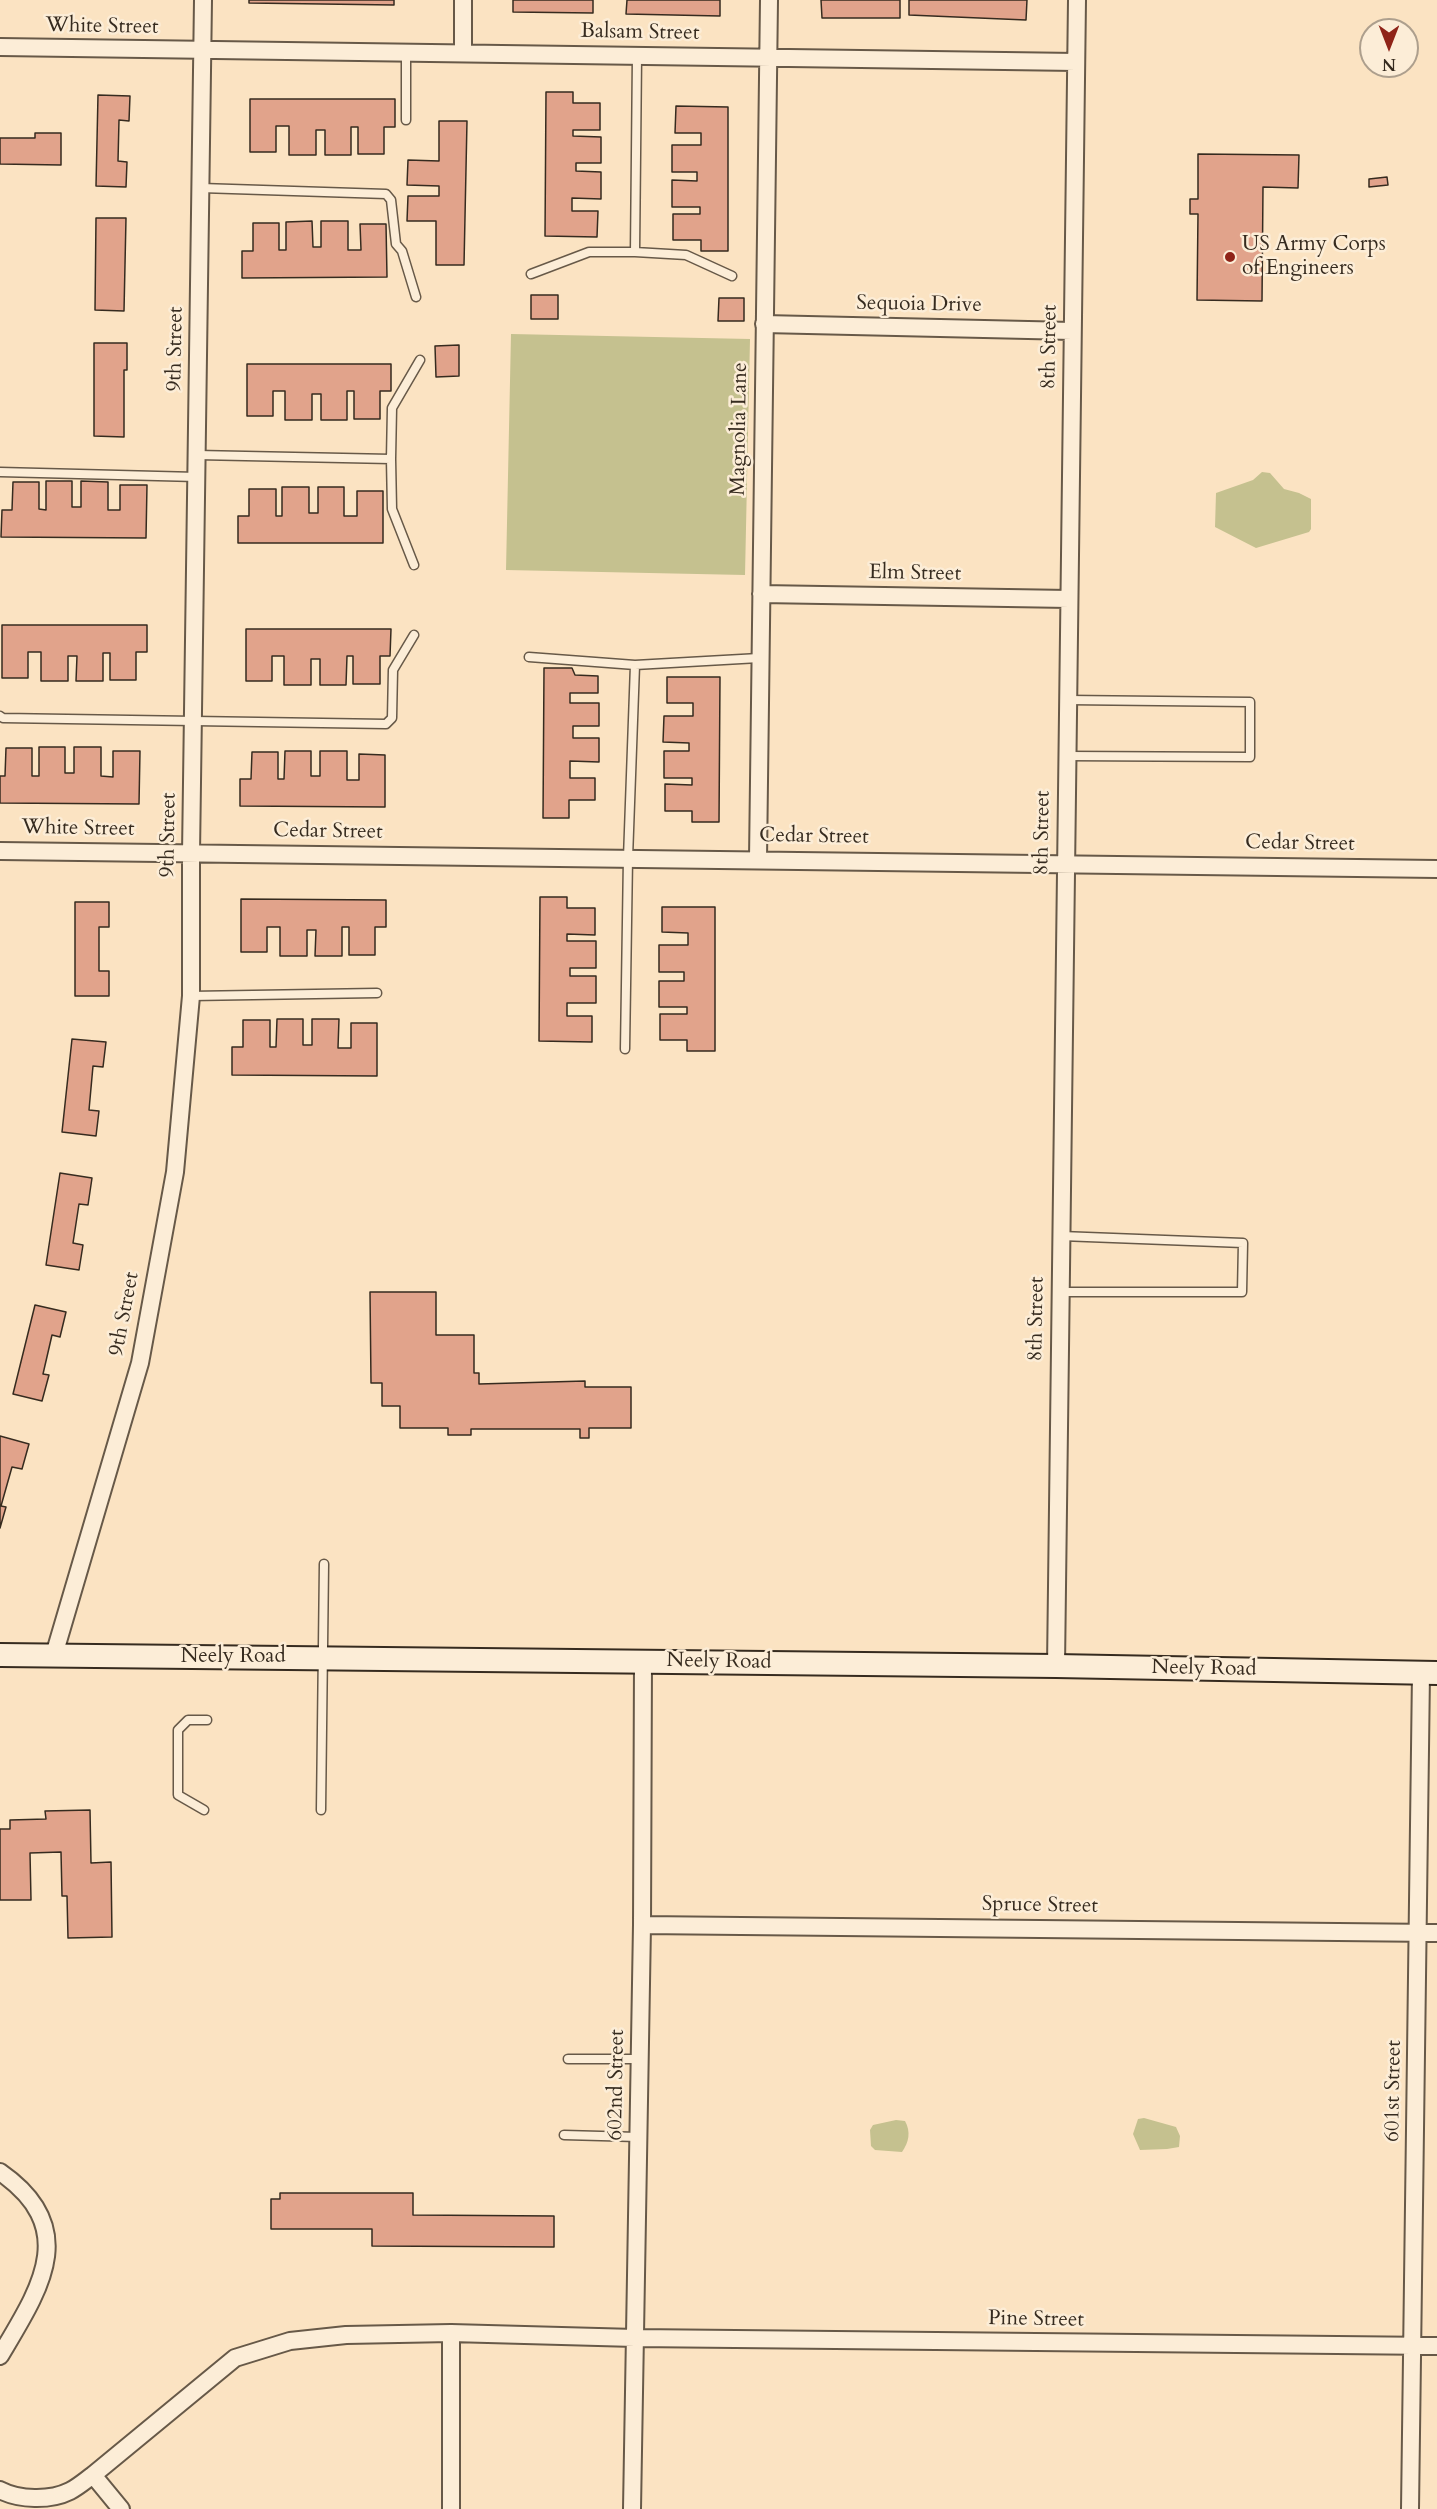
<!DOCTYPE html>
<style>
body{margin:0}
#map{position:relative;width:1437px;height:2509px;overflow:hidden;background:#fbe3c2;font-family:Cardo,serif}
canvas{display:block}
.north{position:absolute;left:1359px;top:18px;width:60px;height:60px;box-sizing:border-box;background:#fcedd7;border:2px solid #ad9f8d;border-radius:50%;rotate:180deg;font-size:16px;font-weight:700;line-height:24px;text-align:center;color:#362b1f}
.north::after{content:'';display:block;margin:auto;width:21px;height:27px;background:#8f2418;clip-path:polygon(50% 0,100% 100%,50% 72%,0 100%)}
</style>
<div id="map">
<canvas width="1437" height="2509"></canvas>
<div class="north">N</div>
</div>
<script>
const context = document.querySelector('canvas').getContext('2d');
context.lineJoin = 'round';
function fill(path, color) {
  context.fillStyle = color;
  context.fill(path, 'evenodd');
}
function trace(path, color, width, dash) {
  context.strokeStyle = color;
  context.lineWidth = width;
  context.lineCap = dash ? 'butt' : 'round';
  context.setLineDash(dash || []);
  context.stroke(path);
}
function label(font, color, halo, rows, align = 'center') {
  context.font = font + ' Cardo,serif';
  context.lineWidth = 5;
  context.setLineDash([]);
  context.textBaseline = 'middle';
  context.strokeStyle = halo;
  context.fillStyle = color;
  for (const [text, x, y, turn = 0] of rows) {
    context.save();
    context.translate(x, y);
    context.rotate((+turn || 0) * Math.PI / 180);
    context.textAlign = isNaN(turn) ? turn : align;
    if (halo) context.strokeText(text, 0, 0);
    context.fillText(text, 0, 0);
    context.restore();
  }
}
const green = new Path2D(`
 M 511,334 L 750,339 L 745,575 L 506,570 Z
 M 1262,472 L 1270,473 L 1284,489 L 1299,493 L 1311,499 L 1311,529 L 1309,532 L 1256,548 L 1215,527 L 1216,493 L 1253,480 Z
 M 1144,2118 L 1176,2127 L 1180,2136 L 1179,2147 L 1167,2149 L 1140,2150 L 1133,2134 L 1138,2119 Z
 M 896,2120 L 905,2121 C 911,2132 909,2142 902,2152 L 875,2150 L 871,2146 L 870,2130 L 873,2125 Z`);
const building = new Path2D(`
 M 249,0 L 394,0 L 394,5 L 249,3 Z
 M 513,0 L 593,0 L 593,13 L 513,12 Z
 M 627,0 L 720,0 L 720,16 L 626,14 Z
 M 821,0 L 900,0 L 900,18 L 822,18 Z
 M 909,0 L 1027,0 L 1026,20 L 909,15 Z
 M 546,92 L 573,92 L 573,103 L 600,103 L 600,130 L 573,130 L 573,136 L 601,137 L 601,163 L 576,163 L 576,171 L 601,172 L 601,199 L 572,198 L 572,211 L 598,211 L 597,237 L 545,236 Z
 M 98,95 L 130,96 L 129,121 L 119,120 L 118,161 L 127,162 L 126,187 L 96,186 Z
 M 250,99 L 395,99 L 395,127 L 384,127 L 384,154 L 358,154 L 358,127 L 351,127 L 351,155 L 325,155 L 325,130 L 316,130 L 316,155 L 289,155 L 289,126 L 276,126 L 276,152 L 250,152 Z
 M 676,106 L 728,107 L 728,251 L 701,251 L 701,240 L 673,240 L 673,214 L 700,214 L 700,207 L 672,207 L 672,180 L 697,181 L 697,172 L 672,172 L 672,145 L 701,145 L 701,133 L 675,133 Z
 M 439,121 L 467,121 L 464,265 L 436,265 L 436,221 L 407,221 L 408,196 L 439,196 L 439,186 L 407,185 L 408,160 L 439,161 Z
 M 35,133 L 61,133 L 61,165 L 0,164 L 0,138 L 35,138 Z
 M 1198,154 L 1299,155 L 1298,188 L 1263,187 L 1262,301 L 1197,300 L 1198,214 L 1190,214 L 1190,199 L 1198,199 Z
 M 1387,177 L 1388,185 L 1369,187 L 1369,179 Z
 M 96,218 L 126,218 L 124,311 L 95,310 Z
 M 312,221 L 313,247 L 321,247 L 321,221 L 348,221 L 348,250 L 361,250 L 360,224 L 386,224 L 387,277 L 242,278 L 242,251 L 253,251 L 253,223 L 279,223 L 279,250 L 286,250 L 286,222 Z
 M 531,295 L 558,295 L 558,319 L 531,319 Z
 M 719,298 L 744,298 L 744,321 L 718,321 Z
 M 94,343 L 127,343 L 127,370 L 124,370 L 124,437 L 94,436 Z
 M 459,345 L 459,376 L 436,377 L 435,346 Z
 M 247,364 L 391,364 L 391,391 L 380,391 L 380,419 L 354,419 L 354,391 L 347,391 L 347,420 L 321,420 L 321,394 L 312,394 L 312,420 L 285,420 L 285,391 L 273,391 L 273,416 L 247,416 Z
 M 46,481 L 72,481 L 72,507 L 81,507 L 81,481 L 108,482 L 108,510 L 120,510 L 120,485 L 147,485 L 146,538 L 1,537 L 2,510 L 12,510 L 13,482 L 39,482 L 39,509 L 46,510 Z
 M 282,487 L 309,487 L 309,513 L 318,513 L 318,487 L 344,487 L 344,516 L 357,516 L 357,491 L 383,491 L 383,543 L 238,543 L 238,516 L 249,516 L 249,489 L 276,489 L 276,516 L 282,516 Z
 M 2,625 L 147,625 L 147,652 L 136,652 L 136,680 L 110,680 L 110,653 L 103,653 L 103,681 L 76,681 L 77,656 L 68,656 L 68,681 L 41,681 L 41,652 L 28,652 L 28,678 L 2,678 Z
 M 246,629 L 391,629 L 390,656 L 380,656 L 380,684 L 353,684 L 353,656 L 347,656 L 346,685 L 320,685 L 320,659 L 311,659 L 311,685 L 284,685 L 284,656 L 272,656 L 272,681 L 246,681 Z
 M 544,668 L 572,668 L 575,675 L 598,676 L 598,693 L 570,693 L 570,703 L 599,703 L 599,726 L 573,726 L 573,738 L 599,738 L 599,762 L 570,761 L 570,778 L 595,778 L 595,800 L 569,800 L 569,818 L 543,818 Z
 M 667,677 L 720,677 L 719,822 L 692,822 L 692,811 L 665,811 L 665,784 L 692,785 L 692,778 L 664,778 L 664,751 L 689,751 L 689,743 L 663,742 L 664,716 L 693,716 L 693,703 L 667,703 Z
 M 39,747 L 65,747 L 65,773 L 74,773 L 74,747 L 101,747 L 101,776 L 113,777 L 113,751 L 140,751 L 139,804 L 0,803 L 0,776 L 5,776 L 6,748 L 32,748 L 32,776 L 39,776 Z
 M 285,751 L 311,751 L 311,776 L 320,776 L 320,751 L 347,751 L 347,780 L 359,780 L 359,754 L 385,755 L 385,807 L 240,806 L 240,779 L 251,779 L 252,752 L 278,752 L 278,779 L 284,779 Z
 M 540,897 L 567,897 L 567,908 L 595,908 L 595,935 L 567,934 L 567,941 L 596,941 L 596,968 L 570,968 L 570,976 L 596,976 L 596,1003 L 567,1003 L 567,1016 L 592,1016 L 592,1042 L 539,1041 Z
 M 241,899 L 386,900 L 386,927 L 375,927 L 375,955 L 349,955 L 349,927 L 342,927 L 342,956 L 315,956 L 316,930 L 307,930 L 307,956 L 280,956 L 280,927 L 267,927 L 267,952 L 241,952 Z
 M 75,902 L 109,902 L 109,927 L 99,927 L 99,971 L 109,971 L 109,996 L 75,996 Z
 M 662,907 L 715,907 L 715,1051 L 687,1051 L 687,1040 L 660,1040 L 660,1014 L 687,1014 L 687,1007 L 659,1007 L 659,981 L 684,981 L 684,972 L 659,972 L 659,945 L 688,945 L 688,933 L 662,932 Z
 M 277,1019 L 303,1019 L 303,1045 L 312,1045 L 312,1019 L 339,1019 L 338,1048 L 351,1048 L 351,1023 L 377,1023 L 377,1076 L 232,1075 L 232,1047 L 243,1047 L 243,1020 L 270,1020 L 270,1047 L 276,1047 Z
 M 72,1039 L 106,1042 L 103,1067 L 93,1066 L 89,1110 L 99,1111 L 96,1136 L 62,1132 Z
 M 60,1173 L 92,1178 L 88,1205 L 79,1204 L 73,1243 L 83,1245 L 79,1270 L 46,1265 Z
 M 370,1292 L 436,1292 L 436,1335 L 474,1335 L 474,1373 L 479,1373 L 479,1384 L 585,1381 L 585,1387 L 631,1387 L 631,1428 L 589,1428 L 589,1438 L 580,1438 L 580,1429 L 471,1429 L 471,1435 L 448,1435 L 448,1428 L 400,1428 L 400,1406 L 382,1406 L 382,1383 L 371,1383 Z
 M 35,1305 L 66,1312 L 60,1337 L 52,1335 L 43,1374 L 49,1375 L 42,1401 L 13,1394 Z
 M 0,1436 L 29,1444 L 22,1469 L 12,1467 L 1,1506 L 6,1507 L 0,1528 Z
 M 90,1810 L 91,1863 L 111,1862 L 112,1937 L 68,1938 L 67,1896 L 62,1896 L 61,1852 L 30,1853 L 31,1900 L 0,1900 L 0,1829 L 10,1829 L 10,1820 L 46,1819 L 45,1811 Z
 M 280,2193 L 413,2193 L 413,2215 L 554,2216 L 554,2247 L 372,2246 L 372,2229 L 271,2229 L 271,2199 L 280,2199 Z`);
const lane = new Path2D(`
 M 406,52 L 406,120
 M 201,188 L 386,194 L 391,200 L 396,244 L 402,251 L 416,297
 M 635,252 L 686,255 L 732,276
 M 531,274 L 589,252 L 635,252 L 637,56
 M 197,455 L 391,459 L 392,408 L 420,360
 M 391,459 L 392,509 L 414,565
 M 0,472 L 197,477
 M 529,657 L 635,665 L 759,658
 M 0,716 L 3,718 L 386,724 L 392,718 L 393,670 L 414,635
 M 1067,756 L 1250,757 L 1250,702 L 1068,700
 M 191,996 L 377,993
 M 625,1049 L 628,858 L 635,665
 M 1061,1236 L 1243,1243 L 1242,1292 L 1061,1292
 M 204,1810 L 178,1795 L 178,1730 L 188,1720 L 207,1720
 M 321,1810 L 324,1564
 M 568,2059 L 640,2059
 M 564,2135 L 638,2137`);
const street = new Path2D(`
 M 463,0 L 463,53
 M 0,47 L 1076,62
 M 764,324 L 1072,331
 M 761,594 L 1069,599
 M 0,851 L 1437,869
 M 758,859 L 769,0
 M 54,1655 L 140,1363 L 175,1172 L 191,996 L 191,853 L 203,0
 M 1056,1666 L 1077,0
 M 642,1925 L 1437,1933
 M 0,2172 C 82,2229 39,2290 0,2356
 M 451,2333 L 451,2509
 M 93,2475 L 121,2509
 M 0,2490 C 19,2500 50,2501 70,2491 C 78,2487 86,2480 93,2475 L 235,2358 L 290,2341 L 346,2335 L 451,2333 L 635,2338 L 1437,2346
 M 632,2509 L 642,1925 L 643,1661
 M 1410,2509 L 1421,1673`);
const secondary = new Path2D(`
 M 0,1655 L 1056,1666 L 1437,1673`);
const markers = [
 [1230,257,6,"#8f2418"]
];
const streetNames = [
 ["White Street",102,27,1],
 ["Balsam Street",640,33,1],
 ["Sequoia Drive",919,305,1],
 ["8th Street",1050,347,-89],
 ["9th Street",176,349,-89],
 ["Magnolia Lane",740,429,-89],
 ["Elm Street",915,574,1],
 ["White Street",78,829,1],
 ["Cedar Street",328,832,1],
 ["8th Street",1043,833,-89],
 ["9th Street",169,835,-89],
 ["Cedar Street",814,837,1],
 ["Cedar Street",1300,844,1],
 ["9th Street",125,1314,-79],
 ["8th Street",1037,1319,-89],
 ["Neely Road",233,1657],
 ["Neely Road",719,1662,1],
 ["Neely Road",1204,1669,1],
 ["Spruce Street",1040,1906,1],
 ["602nd Street",617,2085,-89],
 ["601st Street",1394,2091,-89],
 ["Pine Street",1036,2320,1]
];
const poiNames = [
 ["US Army Corps",1242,245],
 ["of Engineers",1242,269]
];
fill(green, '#c5c18f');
fill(building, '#e1a38b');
trace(building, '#362b1f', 1.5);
trace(lane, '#675948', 11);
trace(street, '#675948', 20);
trace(secondary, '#362b1f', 26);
trace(lane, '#fcedd7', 8);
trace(street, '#fcedd7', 16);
trace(secondary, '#fcedd7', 22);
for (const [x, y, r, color] of markers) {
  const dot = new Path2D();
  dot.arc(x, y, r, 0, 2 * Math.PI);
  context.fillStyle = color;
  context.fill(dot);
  trace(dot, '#fcedd7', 2);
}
label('21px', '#362b1f', '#fcedd7', streetNames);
label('21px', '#362b1f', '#fcedd7', poiNames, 'left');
</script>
